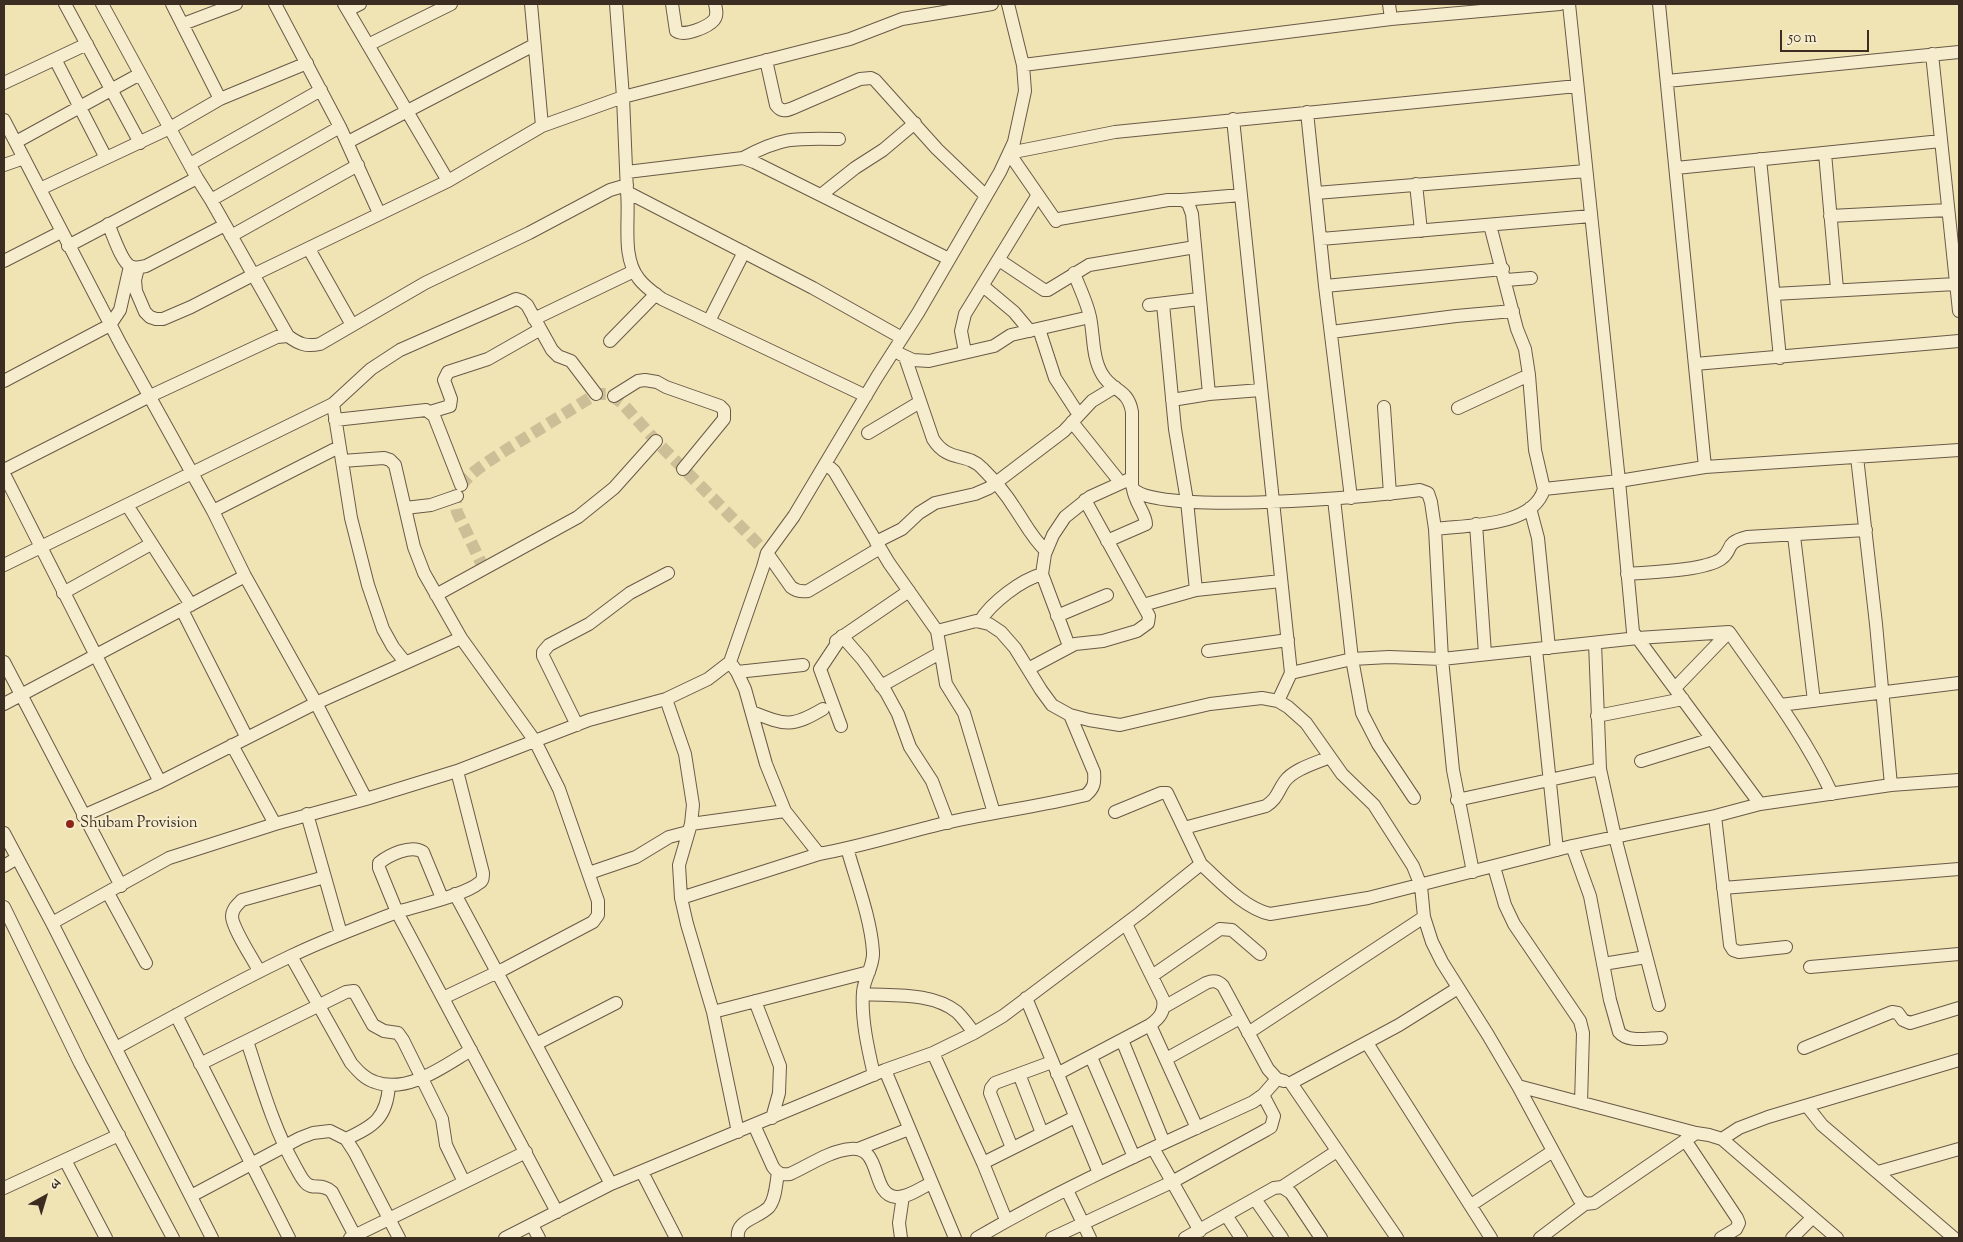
<!DOCTYPE html>
<meta charset="utf-8">
<style>
body{margin:0}
#map{position:relative;width:1963px;height:1242px;overflow:hidden;background:#f0e3b4;font-family:"Sorts Mill Goudy","Noto Serif Devanagari",serif}
canvas{display:block}
.frame{position:absolute;inset:0;border:5px solid #3c2d23;pointer-events:none}
.north{position:absolute;left:20px;top:1172px;width:50px;height:50px;-webkit-text-stroke:4px #f5edce;paint-order:stroke;rotate:39deg;font-size:14px;font-weight:700;line-height:20px;text-align:center;color:#3c2d23}
.north::after{content:'';display:block;margin:auto;width:18px;height:22px;background:#3c2d23;clip-path:polygon(50% 0,100% 100%,50% 72%,0 100%)}
.scale{position:absolute;left:1780px;top:30px;width:89px;height:22px;box-sizing:border-box;border:2px solid #3c2d23;border-top:0;padding-left:6px;font-size:15px;line-height:18px;white-space:nowrap;color:#3c2d23;-webkit-text-stroke:4px #f5edce;paint-order:stroke}
</style>
<div id="map">
<canvas width="1963" height="1242"></canvas>
<div class="frame"></div>
<div class="north">उ</div>
<div class="scale">50 m</div>
</div>
<script>
const context = document.querySelector('canvas').getContext('2d');
context.lineJoin = 'round';
function trace(path, color, width, dash) {
  context.strokeStyle = color;
  context.lineWidth = width;
  context.lineCap = dash ? 'butt' : 'round';
  context.setLineDash(dash || []);
  context.stroke(path);
}
function label(font, color, halo, rows, align = 'center') {
  context.font = font + ' "Sorts Mill Goudy",serif';
  context.lineWidth = 4;
  context.setLineDash([]);
  context.textBaseline = 'middle';
  context.strokeStyle = halo;
  context.fillStyle = color;
  for (const [text, x, y, turn = 0] of rows) {
    context.save();
    context.translate(x, y);
    context.rotate((+turn || 0) * Math.PI / 180);
    context.textAlign = isNaN(turn) ? turn : align;
    if (halo) context.strokeText(text, 0, 0);
    context.fillText(text, 0, 0);
    context.restore();
  }
}
const minorTunnel = new Path2D(`
 M 484,569 L 457,512 C 455,503 455,494 461,486 C 471,471 491,460 506,450 C 536,431 566,413 596,394 L 609,394 L 622,403 L 656,441 L 767,553`);
const minor = new Path2D(`
 M 65,4 L 140,143
 M 102,4 L 197,178 L 211,200 L 288,336
 M 172,4 L 220,99
 M 275,4 L 340,127 L 379,213
 M 344,4 L 448,181
 M 531,4 L 542,126
 M 616,4 L 623,97 L 627,192 L 813,288 L 902,338
 M 672,4 L 676,31 C 684,37 708,27 714,20 C 718,15 716,9 715,4
 M 1389,4 L 1391,19
 M 1569,4 L 1619,481 L 1633,632 L 1760,804
 M 1659,4 L 1705,467
 M 348,10 L 360,4
 M 183,24 L 236,4
 M 368,45 L 451,4
 M 1932,54 L 1959,311
 M 55,59 L 106,158
 M 766,60 L 776,105 C 781,112 786,111 793,108 L 860,79 L 871,78 L 875,80 L 937,149 L 986,196
 M 1023,65 L 1391,19 L 1560,4
 M 1667,81 L 1959,52
 M 4,83 L 87,44
 M 1307,112 L 1325,286
 M 1233,119 L 1291,673
 M 4,120 L 121,345 L 213,511 L 245,576 L 316,703 L 366,799
 M 16,142 L 140,74
 M 348,142 L 534,45
 M 1825,153 L 1837,289
 M 743,158 C 782,137 795,138 839,139
 M 1760,159 L 1780,358
 M 190,164 L 321,90
 M 4,165 L 24,158
 M 1676,168 L 1941,141
 M 627,172 L 743,158 L 754,162 L 949,259
 M 1416,184 L 1421,231
 M 40,189 L 170,128 L 220,99 L 307,63
 M 627,192 C 630,219 621,257 639,279 C 645,287 654,293 662,299 L 866,396
 M 1316,193 L 1586,171
 M 821,195 L 855,168 L 883,150 L 915,123
 M 211,200 L 340,127
 M 1182,200 L 1241,195
 M 1830,216 L 1948,210
 M 1059,219 L 1168,200 L 1182,200 L 1188,203 L 1192,214 L 1209,394
 M 1056,221 L 1009,153 L 1115,132 L 1577,86
 M 108,224 C 113,234 121,261 130,266 C 135,269 140,267 146,266 L 225,225
 M 1490,225 L 1517,329 L 1525,349 L 1529,375 L 1535,450 L 1544,489
 M 231,236 L 358,165
 M 1321,239 L 1591,216
 M 68,246 L 197,178
 M 309,249 L 352,325
 M 999,260 L 1044,290 L 1048,290 L 1089,265 L 1195,247
 M 4,261 L 61,232
 M 138,268 L 135,280 L 136,291 L 145,312 L 150,317 L 156,319 L 163,319 L 191,307 L 253,275 L 448,181 L 542,126 L 623,97 L 850,39 L 902,19 L 992,4
 M 1074,273 C 1079,287 1087,302 1090,317 C 1094,336 1092,357 1102,374 C 1112,392 1128,388 1132,412 L 1132,485 L 1133,489 C 1160,516 1376,496 1420,490 L 1428,493 L 1431,502 L 1435,529 C 1468,525 1533,527 1544,489 L 1619,481 L 1705,467 L 1959,450
 M 1506,280 L 1531,278
 M 983,286 L 1014,312 L 1030,331
 M 1774,294 L 1956,284
 M 1163,304 L 1175,429 L 1187,501 L 1196,590
 M 1149,305 L 1199,299
 M 534,319 L 634,271
 M 709,321 L 744,252
 M 1039,329 L 1055,378 L 1079,415
 M 1331,332 L 1456,316 L 1513,311
 M 610,341 L 656,294
 M 965,352 L 961,331 L 965,314 L 1036,198
 M 900,354 L 913,360 L 929,361 L 994,346 L 1011,335 L 1090,317
 M 905,357 L 933,439 C 948,463 967,452 982,468 C 993,479 1006,494 1014,507 C 1025,523 1032,538 1046,551
 M 1695,364 L 1959,341
 M 4,381 L 110,325 L 120,310 L 130,266
 M 614,396 L 638,381 L 645,380 L 657,382 L 666,387 L 720,406 L 724,410 L 724,419 L 683,469
 M 1172,400 L 1209,394 L 1261,390
 M 333,404 L 351,518 L 368,585 L 383,629 L 393,647 L 405,662
 M 1384,407 L 1390,494
 M 1458,408 L 1529,375
 M 430,412 L 450,406 L 451,399 L 444,380 L 448,372 L 488,359 L 539,330
 M 335,420 L 426,410 L 434,416 L 461,485
 M 1072,422 L 1120,482
 M 868,433 L 920,402
 M 1857,457 L 1876,624 L 1891,785
 M 342,461 L 384,458 L 390,460 L 395,465 L 414,547 L 424,573 L 461,638 L 535,741 L 559,789 L 598,901 L 598,915 L 593,922 L 504,969 L 443,998
 M 826,464 L 834,471 L 889,563 L 937,631 L 976,621 L 989,624 L 1001,632 L 1015,648 L 1041,690 L 1052,705 L 1070,715 L 1089,720 L 1120,725 L 1210,704 L 1262,698 L 1278,701 L 1288,707 L 1306,723 L 1342,774 L 1374,805 L 1413,866 L 1421,886 L 1424,917 L 1432,942 L 1442,962 L 1488,1035 L 1518,1086 L 1579,1199 L 1585,1204 L 1594,1203 L 1696,1133 L 1709,1135 L 1722,1139 L 1837,1238
 M 4,470 L 148,397 L 277,337 L 288,336 C 299,344 306,347 320,344 L 425,283 L 529,233 L 610,190 L 627,185
 M 4,474 L 160,782
 M 1351,498 L 1325,286 L 1503,269
 M 1334,499 L 1352,659 L 1362,713 L 1378,744 L 1414,798
 M 127,505 L 191,605
 M 405,508 L 431,505 L 457,496
 M 1530,508 L 1538,538 L 1549,648
 M 213,511 L 339,447
 M 1476,524 L 1485,654
 M 1435,529 L 1442,659 L 1453,770 L 1473,872
 M 1794,536 L 1814,701
 M 1107,541 L 1146,524 C 1146,514 1135,503 1133,489
 M 876,542 L 902,529 L 919,513 L 935,503 L 975,494 L 989,488 L 1064,431 L 1092,401 L 1115,387
 M 767,553 L 791,587 C 796,591 801,592 808,591 L 880,548
 M 4,565 L 333,404 L 371,369 L 400,350 L 516,299 L 522,301 L 527,305 L 552,350 L 558,356 L 571,361 L 596,394
 M 1627,574 C 1650,572 1703,571 1721,559 C 1734,550 1723,543 1747,537 L 1866,530
 M 63,593 L 151,544
 M 436,595 L 578,517 L 614,488 L 656,441
 M 1143,605 L 1196,590 L 1281,581
 M 182,610 L 247,738
 M 1057,616 L 1107,595
 M 980,621 C 992,602 1021,580 1042,574
 M 937,631 L 946,684 L 964,713 L 994,813
 M 836,641 L 909,591
 M 1595,643 L 1600,769 L 1615,837 L 1659,1005
 M 1069,646 L 1042,574 L 1045,554 L 1053,535 L 1065,517 L 1090,497 L 1132,478
 M 1536,649 L 1557,850
 M 1208,651 L 1288,640
 M 4,662 L 121,886
 M 730,662 L 737,672 L 745,689 L 766,764 L 785,811 L 819,854 C 863,846 906,832 950,822 C 995,812 1041,806 1086,795 C 1094,788 1095,783 1094,772 L 1070,715
 M 1028,669 L 1075,644 L 1103,641 L 1137,631 L 1148,623 L 1149,616 L 1085,500
 M 737,672 L 803,665
 M 881,686 L 940,653
 M 1675,688 L 1729,632
 M 666,699 L 685,754 L 693,805 L 691,824 L 679,865 L 681,898 L 687,924 L 713,1012 L 738,1132
 M 1278,701 L 1291,673 L 1352,659 L 1389,657 L 1442,659 L 1638,638 L 1729,632 C 1766,685 1805,736 1832,794
 M 4,704 L 245,576
 M 1780,705 L 1959,683
 M 752,712 C 785,725 791,728 823,709
 M 1597,716 L 1683,699
 M 577,725 L 543,656 L 543,652 L 549,645 L 589,624 L 630,593 L 668,573
 M 841,726 L 820,669 L 842,636 L 863,660 L 886,692 L 898,714 L 910,747 L 932,781 L 948,823
 M 232,745 L 275,824
 M 1641,761 L 1712,739
 M 457,771 L 483,873 C 483,877 483,881 479,883 C 465,895 417,906 397,912 L 557,1212
 M 1457,800 L 1600,769
 M 1115,812 L 1161,793 L 1167,793 L 1201,864
 M 307,814 L 341,934
 M 83,816 L 160,782 L 316,703 L 461,638
 M 1715,816 L 1730,945 L 1733,950 L 1739,952 L 1786,947
 M 691,824 L 785,811
 M 1184,828 L 1266,806 C 1278,798 1277,792 1285,781 C 1294,769 1316,763 1330,757
 M 4,833 L 52,923 L 212,1238
 M 1572,846 L 1590,896 L 1610,1000 L 1619,1032 C 1628,1043 1648,1038 1661,1038
 M 847,848 C 856,880 871,919 873,952 C 874,966 864,978 863,992 C 861,1019 868,1049 874,1075
 M 4,866 L 17,858
 M 1494,867 L 1505,905 L 1514,924 L 1580,1021 L 1583,1033 L 1581,1103
 M 589,873 L 636,857 L 669,837 L 688,832
 M 1723,888 L 1959,869
 M 108,893 L 146,963
 M 455,894 L 611,1184
 M 681,898 L 819,854
 M 4,907 L 80,1063 L 173,1238
 M 52,923 L 169,858 L 275,824 L 366,799 L 457,771 L 589,720 L 666,699 L 708,679 L 730,662 L 763,567 L 767,553 L 794,516 L 877,377 L 918,313 L 1000,172 L 1014,142 L 1025,91 L 1023,65 L 1008,4
 M 291,956 L 351,1063 C 358,1071 365,1079 375,1082 C 408,1094 444,1066 471,1050
 M 1603,964 L 1646,957
 M 1810,967 L 1959,954
 M 259,971 C 253,959 233,929 232,917 C 232,909 237,905 242,900 L 325,877
 M 1152,976 L 1220,929 L 1232,930 L 1260,954
 M 863,994 C 893,996 932,992 957,1012 C 963,1018 969,1026 974,1033
 M 1026,998 L 1099,1173
 M 755,1001 L 780,1066 L 779,1093 L 772,1118
 M 1164,1007 L 1206,983 C 1214,980 1218,981 1223,986 L 1268,1069 L 1277,1079 L 1284,1081
 M 713,1012 L 869,972
 M 176,1015 L 289,1238
 M 1150,1025 L 1197,1128
 M 1248,1033 L 1424,917
 M 1122,1040 L 1164,1143
 M 247,1041 C 261,1083 273,1127 295,1166 C 298,1171 301,1178 305,1182 C 312,1191 322,1182 332,1192 L 355,1236
 M 1367,1043 L 1491,1238
 M 536,1044 L 616,1003
 M 116,1048 C 174,1016 232,984 291,956 C 326,939 362,926 397,912 L 379,868 L 379,863 C 389,855 411,844 423,852 L 442,898
 M 1804,1048 L 1892,1012 L 1898,1013 L 1903,1020 L 1910,1023 L 1959,1008
 M 933,1053 L 983,1163 L 1006,1220
 M 1091,1057 L 1134,1157
 M 1166,1059 L 1240,1018
 M 200,1064 L 346,992 L 354,991 L 373,1025 L 384,1031 L 398,1033 L 403,1040 L 442,1119 L 446,1145 L 464,1182
 M 885,1070 L 955,1238
 M 1019,1074 L 1042,1133
 M 1057,1074 L 1150,1025 C 1160,1018 1165,1011 1163,999 L 1126,924
 M 1518,1086 L 1696,1133
 M 1807,1106 L 1822,1125 L 1954,1238
 M 754,1125 L 773,1167 C 778,1174 782,1175 790,1174 C 808,1166 829,1151 850,1149 C 883,1145 870,1195 896,1197 C 907,1198 921,1188 931,1183
 M 346,1139 C 374,1126 387,1118 389,1085
 M 1722,1139 L 1739,1128 L 1768,1117 L 1959,1060
 M 1685,1140 L 1737,1218 L 1739,1223 L 1736,1229 L 1721,1238
 M 1012,1148 L 990,1093 L 991,1088 L 995,1083 L 1052,1062
 M 1153,1148 L 1200,1231
 M 858,1149 L 909,1129
 M 65,1160 L 106,1238
 M 983,1163 L 1075,1117
 M 642,1172 L 676,1238
 M 1878,1172 L 1959,1149
 M 1282,1187 L 1337,1151
 M 4,1188 L 119,1135
 M 1067,1190 L 1090,1238
 M 191,1196 L 300,1138 L 313,1133 L 330,1131 L 346,1139 L 355,1153 L 399,1238
 M 1255,1199 L 1282,1238
 M 1471,1205 L 1553,1151
 M 1226,1215 L 1241,1238
 M 532,1225 L 539,1238
 M 350,1238 L 526,1152
 M 505,1238 L 611,1184 L 885,1070 L 933,1053 L 974,1033 L 1003,1016 L 1140,913 L 1201,864 C 1221,882 1244,908 1270,914 L 1368,898 L 1572,846 L 1715,816 L 1760,804 L 1891,785 L 1959,780
 M 738,1238 C 735,1220 759,1218 769,1207 C 776,1198 776,1183 778,1173
 M 901,1238 L 899,1223 L 903,1196
 M 977,1238 C 1065,1186 1160,1145 1253,1102 L 1263,1095 L 1277,1079
 M 1052,1238 L 1172,1182 L 1266,1130 L 1271,1127 L 1274,1116 L 1263,1095
 M 1185,1238 L 1274,1188 L 1282,1187 L 1291,1193 L 1321,1238
 M 1397,1238 L 1291,1083 L 1399,1025 L 1458,988
 M 1540,1238 L 1585,1204
 M 1792,1238 L 1812,1218`);
const markers = [
 [70,824,5,"#8f2418"]
];
const poiNames = [
 ["Shubam Provision",80,824]
];
trace(minorTunnel, '#ccbf97', 12, [12, 6]);
trace(minor, '#695a47', 14);
trace(minor, '#f5edce', 12);
for (const [x, y, r, color] of markers) {
  const dot = new Path2D();
  dot.arc(x, y, r, 0, 2 * Math.PI);
  context.fillStyle = color;
  context.fill(dot);
  trace(dot, '#f5edce', 2);
}
label('15px', '#3c2d23', '#f5edce', poiNames, 'left');
</script>
